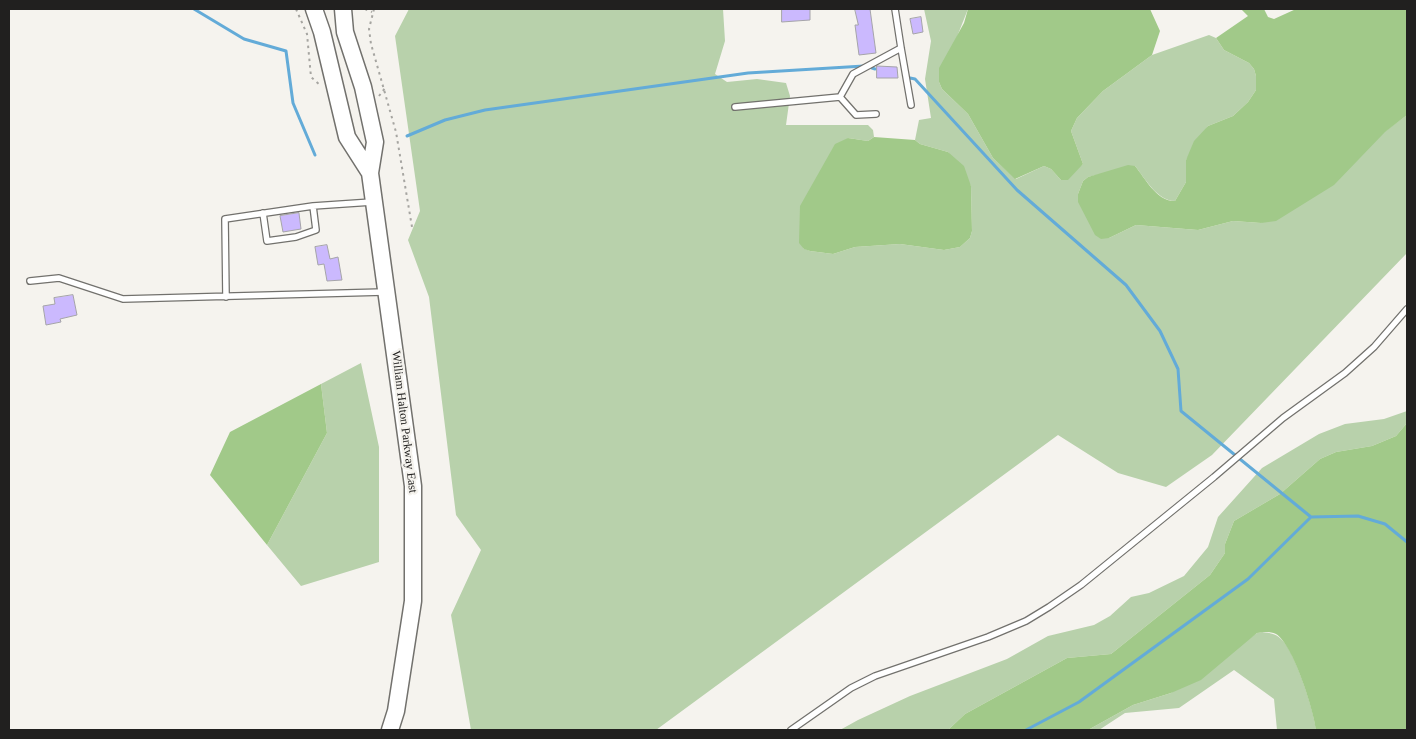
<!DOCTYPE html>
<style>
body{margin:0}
#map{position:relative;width:1416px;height:739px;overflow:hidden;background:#f5f3ee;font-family:"Times New Roman",serif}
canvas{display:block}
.frame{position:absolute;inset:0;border:10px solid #21201f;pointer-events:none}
</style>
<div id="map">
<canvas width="1416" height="739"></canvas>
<div class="frame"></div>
</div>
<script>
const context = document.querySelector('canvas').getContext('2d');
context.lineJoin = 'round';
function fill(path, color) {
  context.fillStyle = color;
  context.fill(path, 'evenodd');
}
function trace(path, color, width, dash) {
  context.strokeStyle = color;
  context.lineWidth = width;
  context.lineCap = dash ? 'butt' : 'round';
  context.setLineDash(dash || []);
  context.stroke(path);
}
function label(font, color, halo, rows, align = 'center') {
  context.font = font + ' "Times New Roman",serif';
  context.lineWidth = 4.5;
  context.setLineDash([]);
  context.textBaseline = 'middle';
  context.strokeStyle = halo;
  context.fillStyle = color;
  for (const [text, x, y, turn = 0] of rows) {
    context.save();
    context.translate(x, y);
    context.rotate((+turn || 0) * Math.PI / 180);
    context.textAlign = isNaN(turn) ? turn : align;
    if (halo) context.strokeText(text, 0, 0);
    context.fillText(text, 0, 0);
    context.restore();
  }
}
const green = new Path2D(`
 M 409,9 L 723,9 L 725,41 L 715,74 L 727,82 L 757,79 L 786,83 L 790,96 L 786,125 L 868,125 L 873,130 L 874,137 L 868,141 L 848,138 L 803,248 L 810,251 L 833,254 L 855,247 L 900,244 L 944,250 L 960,247 L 970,238 L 972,231 L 971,186 L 948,152 L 920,144 L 915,140 L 919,120 L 931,118 L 925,79 L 931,41 L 924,9 L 968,9 L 939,82 L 942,89 L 968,114 L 993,158 L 1016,179 L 1044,166 L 1051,169 L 1061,180 L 1083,164 L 1071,131 L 1077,118 L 1103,91 L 1152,55 L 1209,35 L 1216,38 L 1224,50 L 1249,63 L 1254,69 L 1256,76 L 1256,90 L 1248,102 L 1233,116 L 1208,126 L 1186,160 L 1186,182 L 1175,201 C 1157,201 1145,178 1135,166 L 1088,177 L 1083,181 L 1078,194 L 1109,238 L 1136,225 L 1198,230 L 1233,221 L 1261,223 L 1407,115 L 1407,253 L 1212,455 L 1166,487 L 1118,473 L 1058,435 L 656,730 L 471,730 L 451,615 L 481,550 L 456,515 L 429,297 L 408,240 L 420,211 L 395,36 Z
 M 361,363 L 379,447 L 379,562 L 301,586 L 267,545 L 327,433 L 321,384 Z
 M 1407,411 L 1407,423 L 1396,436 L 1372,446 L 1336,452 L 1320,459 L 1280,494 L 1234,521 L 1225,544 L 1225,553 L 1210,575 L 1111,654 L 1067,658 L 965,714 L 948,730 L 840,730 L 858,720 L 910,696 L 1007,659 L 1048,636 L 1094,625 L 1110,616 L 1131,597 L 1149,593 L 1184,576 L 1208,547 L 1218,517 L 1262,468 L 1319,434 L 1345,424 L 1384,419 Z
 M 1262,632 C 1271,633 1277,634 1283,641 C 1296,655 1314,711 1316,730 L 1277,730 L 1274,699 L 1234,670 L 1179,708 L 1125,713 L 1099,730 L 1088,730 L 1133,705 L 1171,693 L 1257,633 Z`);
const forest = new Path2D(`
 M 968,9 L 1150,9 L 1160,31 L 1152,55 L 1103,91 L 1077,118 L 1071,131 L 1083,164 L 1068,180 L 1061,180 L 1051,169 L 1044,166 L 1015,179 L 993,158 L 968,114 L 942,89 L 939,82 L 939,68 L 964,23 Z
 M 1241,9 L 1264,9 L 1268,17 L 1274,19 L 1296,9 L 1407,9 L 1407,115 L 1385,132 L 1334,185 L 1276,221 L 1261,223 L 1233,221 L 1198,230 L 1136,225 L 1109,238 L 1101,239 L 1095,235 L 1078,202 L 1078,194 L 1083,181 L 1088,177 L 1128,165 L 1135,166 C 1145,178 1157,202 1175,201 L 1186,182 L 1186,160 L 1194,141 L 1208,126 L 1233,116 L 1248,102 L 1256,90 L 1256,76 L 1254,69 L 1249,63 L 1224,50 L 1216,38 L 1248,16 Z
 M 874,137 L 915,140 L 920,144 L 948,152 L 964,166 L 971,186 L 972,231 L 970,238 L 960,247 L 944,250 L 900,244 L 855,247 L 833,254 L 810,251 L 804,249 L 799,243 L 800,206 L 835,144 L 848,138 L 868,141 Z
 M 321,384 L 327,433 L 267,545 L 210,475 L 230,432 Z
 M 1407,423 L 1407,730 L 1316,730 C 1314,711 1293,644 1276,634 C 1270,631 1262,632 1257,633 L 1201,680 L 1171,693 L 1133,705 L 1088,730 L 948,730 L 965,714 L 1067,658 L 1111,654 L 1210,575 L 1225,553 L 1225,544 L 1234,521 L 1280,494 L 1320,459 L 1336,452 L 1372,446 L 1396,436 Z`);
const stream = new Path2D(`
 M 194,9 L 244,39 L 286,51 L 293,103 L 315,155
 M 872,68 L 875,69
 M 910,78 L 915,79 L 1017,190 L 1126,285 L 1160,331 L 1178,369 L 1181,411 L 1311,517 L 1358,516 L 1385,524 L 1407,542
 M 407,136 L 445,120 L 485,110 L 748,73 L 864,66
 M 1026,730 L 1079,702 L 1248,579 L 1311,517`);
const building = new Path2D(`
 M 782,9 L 810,9 L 810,20 L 782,22 Z
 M 855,9 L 870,9 L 876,53 L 859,55 L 855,25 L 858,25 Z
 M 921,17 L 923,32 L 913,34 L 910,19 Z
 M 877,66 L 897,67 L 898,78 L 877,78 Z
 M 299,213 L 301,229 L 283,232 L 280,216 Z
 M 327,245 L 330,259 L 338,257 L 342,280 L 327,281 L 324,264 L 318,265 L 315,247 Z
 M 73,295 L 77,315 L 60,319 L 61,322 L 46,325 L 43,306 L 55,304 L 54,298 Z`);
const path = new Path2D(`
 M 296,9 L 307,34 L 311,77 L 320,85
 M 365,9 L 372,12
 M 374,9 L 369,29 L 371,44 L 396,132 L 412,227
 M 379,96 L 385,88`);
const service = new Path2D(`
 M 895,9 L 901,48 L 911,105
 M 840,97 L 856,115 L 876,114
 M 735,107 L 840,97 L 853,74 L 901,48
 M 263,213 L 267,241 L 296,237 L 316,230 L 313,206
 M 30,281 L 59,278 L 123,299 L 384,292
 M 226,297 L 225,219 L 313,206 L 372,202
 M 791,730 L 851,688 L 875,676 L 988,637 L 1026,621 L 1049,607 L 1081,585 L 1214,477 L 1283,418 L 1345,373 L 1374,347 L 1407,309`);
const secondary = new Path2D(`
 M 314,9 L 322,32 L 347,137 L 370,173
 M 343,9 L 345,32 L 363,87 L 375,142 L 370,173 L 413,486 L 413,601 L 396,711 L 390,730`);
const streetNames = [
 ["William Halton Parkway East",404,422,83]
];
fill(green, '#b8d1ab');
fill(forest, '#a1c989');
trace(stream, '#63abd8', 3);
fill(building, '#cbb9fe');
trace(building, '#a5a4a8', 1);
trace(service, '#72716d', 8);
trace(secondary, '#72716d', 19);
trace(path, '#a6a5a1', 2, [2.5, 4]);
trace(service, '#fff', 5.5);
trace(secondary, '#fff', 16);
label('12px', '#21201f', '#f5f3ee', streetNames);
</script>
